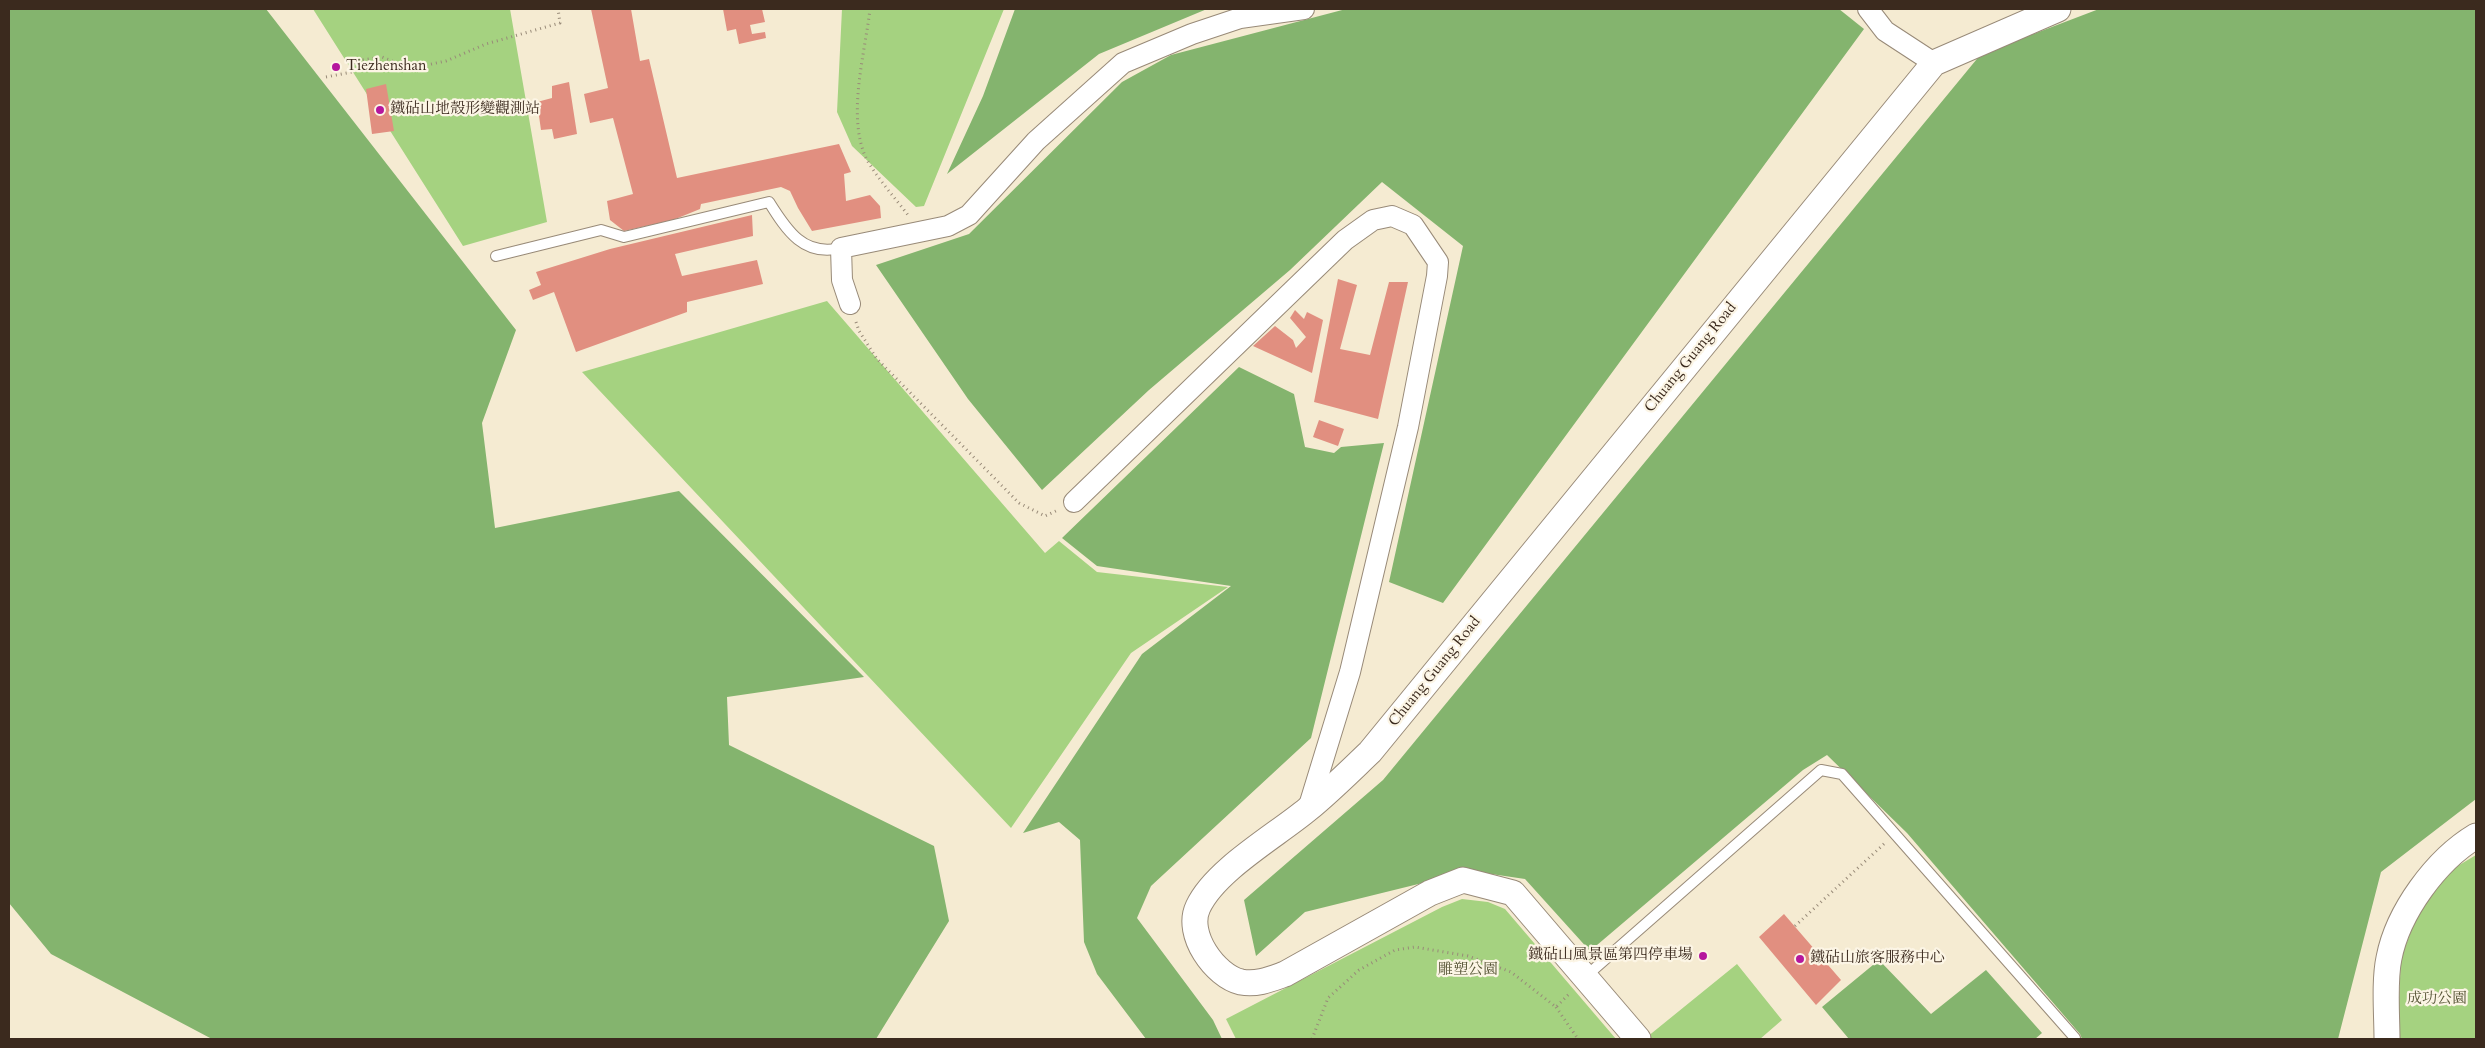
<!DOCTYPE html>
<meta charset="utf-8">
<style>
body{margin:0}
#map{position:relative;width:2485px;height:1048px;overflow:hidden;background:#f5ebd2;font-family:Cardo,serif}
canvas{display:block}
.frame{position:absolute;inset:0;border:10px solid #3b2a1e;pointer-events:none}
</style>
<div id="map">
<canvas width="2485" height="1048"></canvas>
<div class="frame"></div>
</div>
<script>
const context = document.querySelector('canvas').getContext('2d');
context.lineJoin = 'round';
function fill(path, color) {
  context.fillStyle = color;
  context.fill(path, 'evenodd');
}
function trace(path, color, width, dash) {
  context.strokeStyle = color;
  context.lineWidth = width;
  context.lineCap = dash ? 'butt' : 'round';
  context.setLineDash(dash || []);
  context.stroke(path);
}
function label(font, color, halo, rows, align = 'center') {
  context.font = font + ' Cardo,"Noto Serif TC",serif';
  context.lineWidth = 4.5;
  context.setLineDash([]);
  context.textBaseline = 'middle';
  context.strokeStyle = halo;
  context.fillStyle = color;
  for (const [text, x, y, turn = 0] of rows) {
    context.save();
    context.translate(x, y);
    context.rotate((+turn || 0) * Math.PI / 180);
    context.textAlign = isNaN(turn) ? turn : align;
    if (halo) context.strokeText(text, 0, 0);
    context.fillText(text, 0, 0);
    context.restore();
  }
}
const green = new Path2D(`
 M 313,9 L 510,9 L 547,222 L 463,246 Z
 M 842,9 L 1004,9 L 924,206 L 916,207 L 852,146 L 837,112 Z
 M 827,301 L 1045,553 L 1059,541 L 1097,572 L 1228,587 L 1131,653 L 1011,828 L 582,372 Z
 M 2476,855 L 2476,1039 L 2397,1039 L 2401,958 L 2416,918 L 2434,891 L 2456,867 Z
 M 1462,899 L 1488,902 L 1505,909 L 1616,1039 L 1236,1039 L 1226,1019 L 1442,907 Z
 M 1737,964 L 1782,1020 L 1760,1039 L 1649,1039 L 1647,1037 Z`);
const forest = new Path2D(`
 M 9,9 L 266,9 L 516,330 L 482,423 L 495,528 L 679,491 L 864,677 L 727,697 L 729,745 L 934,846 L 949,921 L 876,1039 L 212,1039 L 51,954 L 9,903 Z
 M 1015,9 L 1207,9 L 1099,54 L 947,174 L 983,96 Z
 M 1346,9 L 1839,9 L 1864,29 L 1443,603 L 1389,582 L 1463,246 L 1382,182 L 1290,270 L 1149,390 L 1042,490 L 968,399 L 876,265 L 969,234 L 1122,82 L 1171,55 Z
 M 2099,9 L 2476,9 L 2476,799 L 2381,872 L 2338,1039 L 2082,1039 L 2080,1034 L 1907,833 L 1827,755 L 1803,770 L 1590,951 L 1525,879 L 1471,871 L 1305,912 L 1256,956 L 1244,900 L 1383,780 L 1981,54 Z
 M 1239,367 L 1294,394 L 1305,447 L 1334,453 L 1341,447 L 1384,443 L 1311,738 L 1151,886 L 1137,918 L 1213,1020 L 1222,1039 L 1146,1039 L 1097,974 L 1084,942 L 1080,840 L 1059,822 L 1023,833 L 1142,654 L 1231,586 L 1097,566 L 1062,538 Z
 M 1879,960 L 1931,1014 L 1986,970 L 2042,1033 L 2035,1039 L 1849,1039 L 1822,1007 Z`);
const building = new Path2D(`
 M 591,9 L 631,9 L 640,61 L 649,59 L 677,178 L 839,144 L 851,172 L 844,174 L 846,201 L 870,195 L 880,206 L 881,218 L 812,231 L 798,208 L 790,191 L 781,187 L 701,204 L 700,209 L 673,220 L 624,231 L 610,220 L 607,201 L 633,194 L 613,118 L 590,123 L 584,94 L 608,88 Z
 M 723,9 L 762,9 L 765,22 L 750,25 L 752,34 L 765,32 L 766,38 L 739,44 L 736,29 L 727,31 Z
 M 569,82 L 577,134 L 554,139 L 552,129 L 541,130 L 537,102 L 552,98 L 552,86 Z
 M 386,84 L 394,131 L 372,134 L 366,89 Z
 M 752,215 L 753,236 L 675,254 L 682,276 L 757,260 L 763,284 L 687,302 L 687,312 L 576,352 L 554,292 L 533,300 L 529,290 L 541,285 L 536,272 L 610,249 Z
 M 1338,279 L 1357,285 L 1340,349 L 1370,355 L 1389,282 L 1408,282 L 1378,419 L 1314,402 Z
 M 1295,310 L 1304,319 L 1307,312 L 1323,320 L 1312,373 L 1253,346 L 1275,326 L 1293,340 L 1296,348 L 1306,337 L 1290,318 Z
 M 1319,420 L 1344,429 L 1338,446 L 1313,437 Z
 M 1784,914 L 1841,980 L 1816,1005 L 1759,937 Z`);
const path = new Path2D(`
 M 870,9 C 865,54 846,118 867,160 C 878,179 895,198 908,215
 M 326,77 L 352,72 L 356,61 L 382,57 L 397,63 L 422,66 L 446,61 L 486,44 L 560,23 L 558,9
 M 856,322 L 859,331 L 877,359 L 1019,503 L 1045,516 L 1058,510
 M 1795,926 L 1885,843
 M 1556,1007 L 1578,1039
 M 1312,1039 L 1328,998 L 1359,970 L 1395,950 L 1415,947 L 1468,956 L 1511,972 L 1556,1007 L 1570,993`);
const service = new Path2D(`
 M 496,256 L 601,230 L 624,237 L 769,202 C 787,231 804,257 841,248
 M 1585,977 L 1821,770 L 1842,774 L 2075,1038 L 2073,1039`);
const minor = new Path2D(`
 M 1868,9 L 1885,31 L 1934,63
 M 850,304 L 842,280 L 841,248 L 948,226 L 969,215 L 1036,141 L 1123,63 L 1192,34 L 1240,18 L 1304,9
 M 1074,502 L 1345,240 L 1373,220 L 1392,216 L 1413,225 L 1438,262 L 1437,276 L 1408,427 L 1350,672 L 1308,809`);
const tertiary = new Path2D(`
 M 1638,1039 L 1513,893 L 1463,880 L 1430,893 L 1285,974 C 1271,979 1257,985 1241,982 C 1215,976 1185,934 1198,907 C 1215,870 1277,835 1308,809 C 1330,791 1350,771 1370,752 L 1934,63 L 2058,9
 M 2387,1039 C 2387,1016 2384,981 2389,958 C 2398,912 2436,860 2476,836`);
const markers = [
 [336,67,5,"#b5179e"],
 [380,110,5,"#b5179e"],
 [1703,956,5,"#b5179e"],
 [1800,959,5,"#b5179e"]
];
const poiNames = [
 ["Tiezhenshan",346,67],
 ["鐵砧山地殼形變觀測站",390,110],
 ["鐵砧山風景區第四停車場",1693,956,"right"],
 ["鐵砧山旅客服務中心",1810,959]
];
const streetNames = [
 ["Chuang Guang Road",1691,358,-51],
 ["Chuang Guang Road",1435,672,-51]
];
const parkNames = [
 ["雕塑公園",1468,971],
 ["成功公園",2437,1000]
];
fill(green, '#a5d280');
fill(forest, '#84b46e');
fill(building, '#e18f80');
trace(service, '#988a78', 12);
trace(minor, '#988a78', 22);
trace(tertiary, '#988a78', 27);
trace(path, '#988a78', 3, [1, 4]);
trace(service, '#fff', 10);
trace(minor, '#fff', 20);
trace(tertiary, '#fff', 25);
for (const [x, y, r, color] of markers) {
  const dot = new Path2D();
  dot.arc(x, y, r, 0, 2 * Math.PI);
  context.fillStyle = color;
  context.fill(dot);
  trace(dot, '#fcf5e5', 2);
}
label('15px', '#3b2a1e', '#fcf5e5', poiNames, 'left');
label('15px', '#3b2a1e', '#fcf5e5', streetNames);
label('15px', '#565436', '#fcf5e5', parkNames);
</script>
